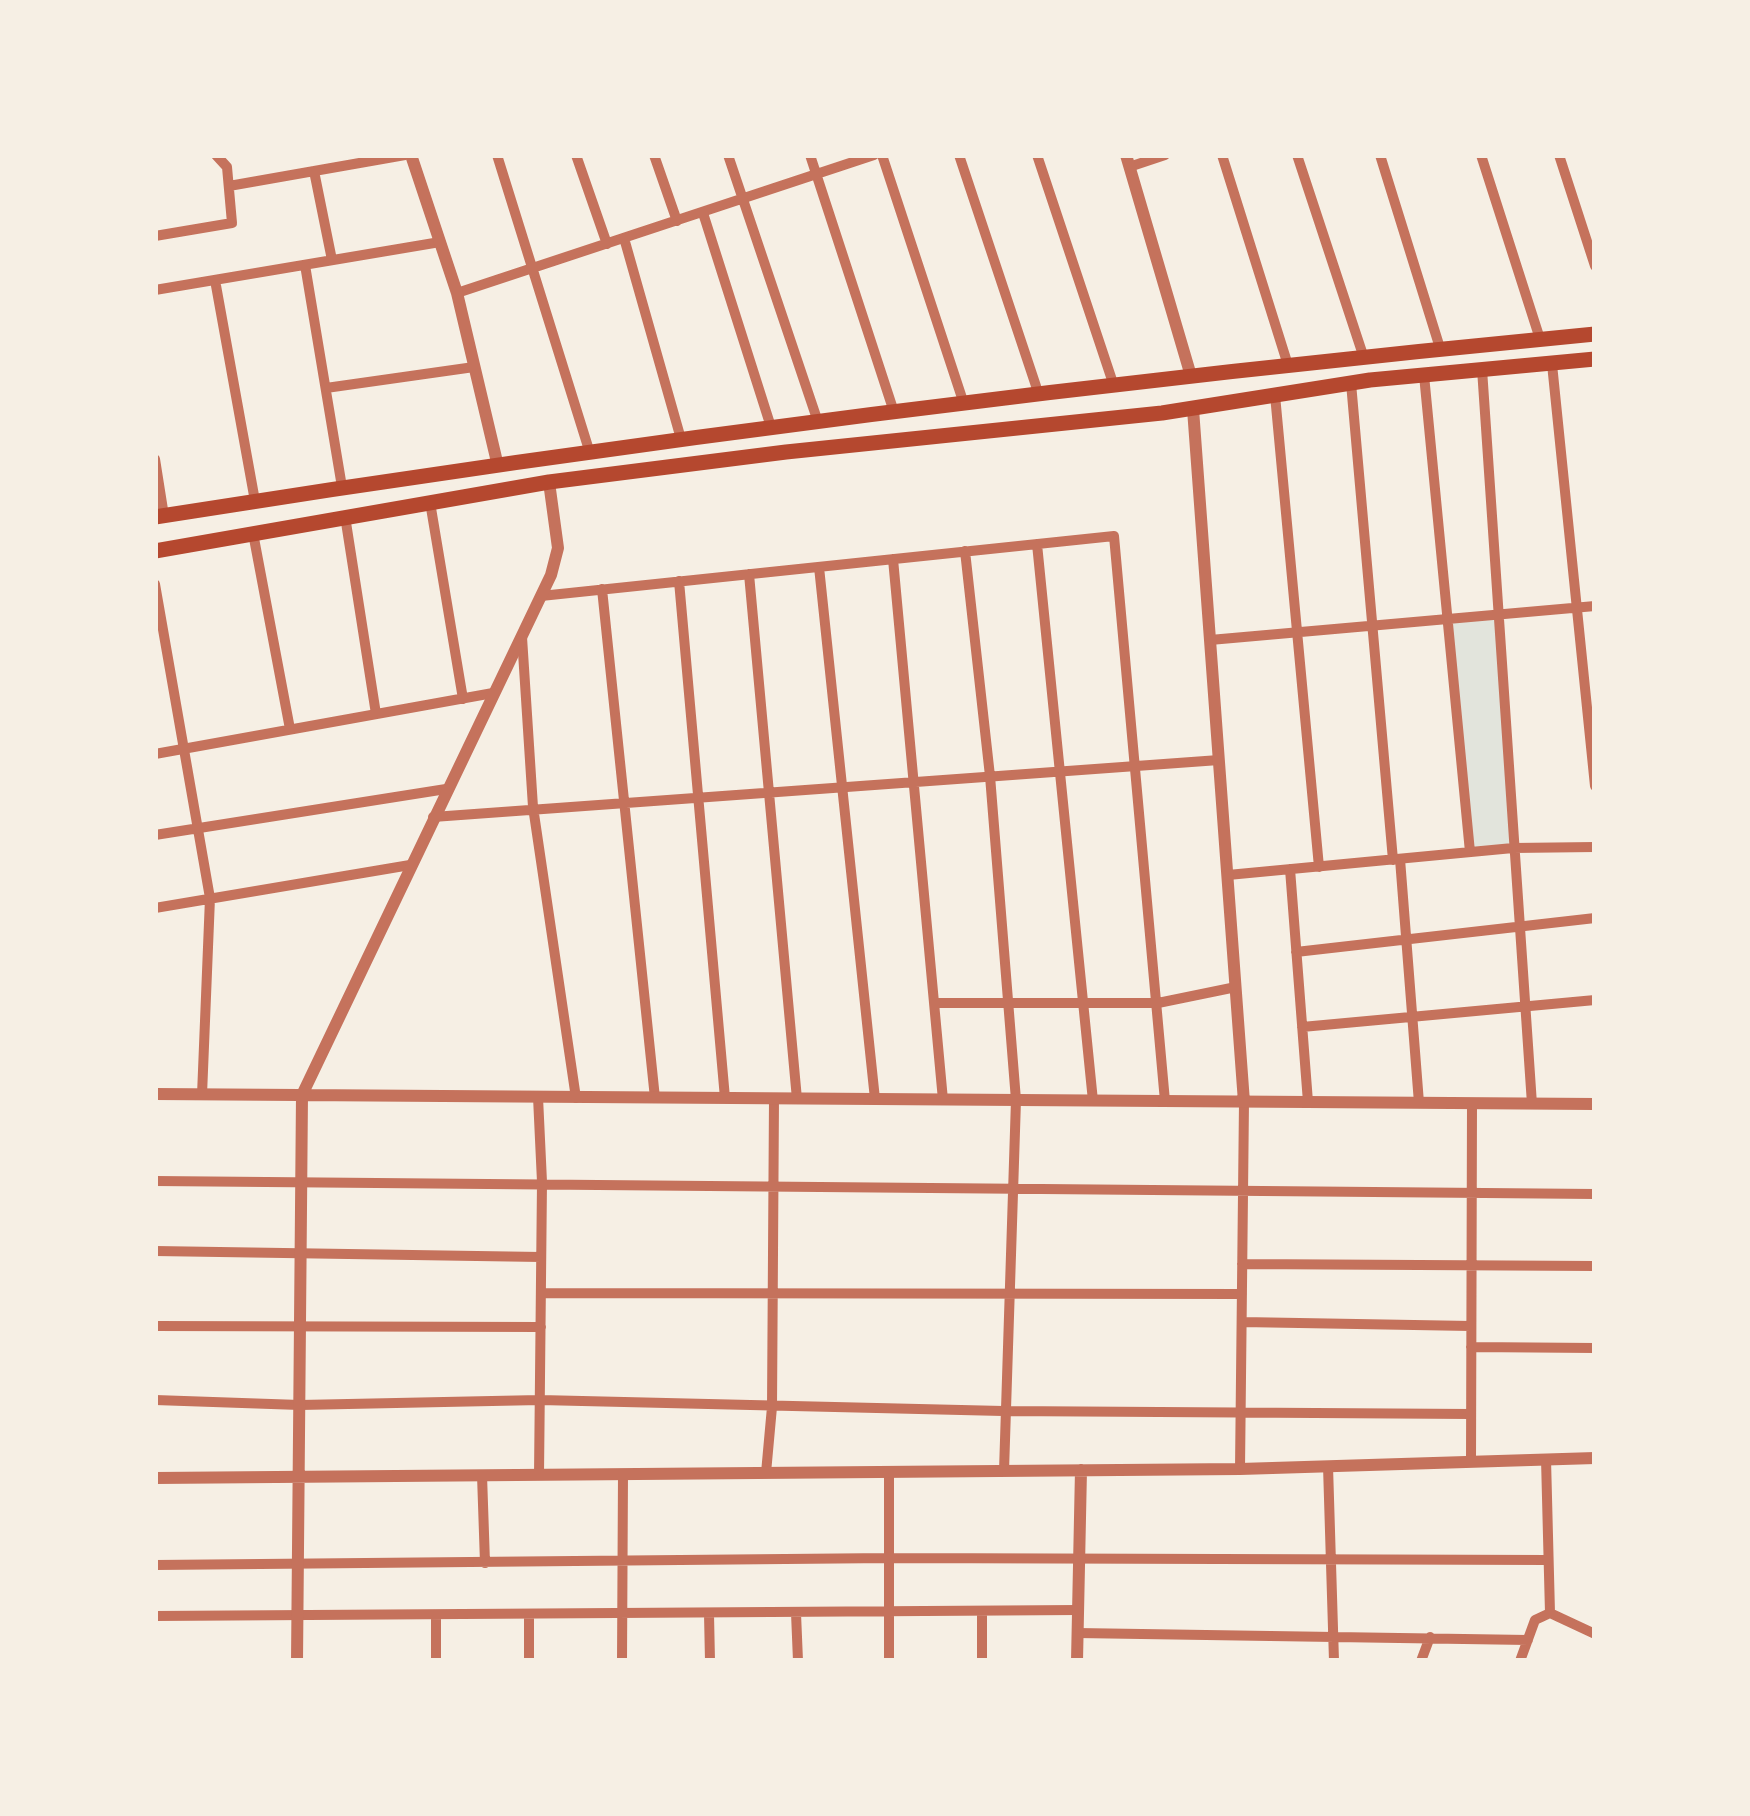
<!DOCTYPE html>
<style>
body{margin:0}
#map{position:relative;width:1750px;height:1816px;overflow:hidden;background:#f6efe4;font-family:Spectral,serif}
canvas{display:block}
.frame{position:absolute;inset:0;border:158px solid #f6efe4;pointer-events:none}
</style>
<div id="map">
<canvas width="1750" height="1816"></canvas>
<div class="frame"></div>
</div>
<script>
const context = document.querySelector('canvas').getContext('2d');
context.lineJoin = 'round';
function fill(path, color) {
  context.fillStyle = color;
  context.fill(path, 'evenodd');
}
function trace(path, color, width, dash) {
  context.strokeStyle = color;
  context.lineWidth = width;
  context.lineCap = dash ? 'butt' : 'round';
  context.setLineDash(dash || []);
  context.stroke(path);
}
const green = new Path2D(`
 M 1496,615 L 1513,848 L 1470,852 L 1445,622 Z`);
const minor = new Path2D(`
 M 497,155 L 589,450
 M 576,155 L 607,244
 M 654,155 L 677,221
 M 728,155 L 817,419
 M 810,155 L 894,412
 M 882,155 L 964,404
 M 959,155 L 1039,395
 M 1037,155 L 1114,386
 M 1222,155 L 1287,362
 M 1297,155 L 1363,355
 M 1380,155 L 1440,348
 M 1481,155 L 1540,339
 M 1559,155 L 1595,266
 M 1129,167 L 1165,155
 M 314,171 L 332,260
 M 229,186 L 405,155
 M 703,213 L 771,427
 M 155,236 L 232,223 L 227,167 L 216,155
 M 624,238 L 681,439
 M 305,265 L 342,487
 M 215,280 L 255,501
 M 155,290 L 440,242
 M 457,293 L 874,155
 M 1552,364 L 1595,786
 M 1482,369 L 1532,1104
 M 1424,375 L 1470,852
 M 1351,383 L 1393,860
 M 326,388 L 474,367
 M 1275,395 L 1319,867
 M 155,459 L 164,516
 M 430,502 L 463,699
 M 345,516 L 376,714
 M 253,533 L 290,729
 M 1037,544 L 1093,1101
 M 965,551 L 990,776 L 1016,1100 L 1004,1471
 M 893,559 L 943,1100
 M 819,567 L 875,1099
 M 749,574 L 797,1099
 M 679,581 L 725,1098
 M 155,584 L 210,898 L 202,1095
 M 602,589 L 655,1098
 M 541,596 L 1114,536 L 1165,1101
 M 522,637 L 533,807 L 576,1098
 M 1210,640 L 1595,606
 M 155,754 L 493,693
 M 433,817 L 1219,760
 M 155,835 L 446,789
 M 1400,859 L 1419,1103
 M 1290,869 L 1308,1102
 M 1228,875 L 1513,848 L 1595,847
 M 155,908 L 410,865
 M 1296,952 L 1595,918
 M 934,1003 L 1158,1003 L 1236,987
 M 1302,1027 L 1595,1000
 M 538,1097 L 542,1182 L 539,1475
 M 155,1181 L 1595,1194
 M 155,1251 L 541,1257
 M 1242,1264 L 1595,1266
 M 542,1293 L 1242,1294
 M 1242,1322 L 1471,1326
 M 155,1326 L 541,1327
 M 1471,1347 L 1595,1348
 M 155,1400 L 300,1405 L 540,1400 L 1003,1411 L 1471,1414
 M 1546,1459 L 1550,1613 L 1595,1634
 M 1471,1461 L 1472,1104
 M 1328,1466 L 1334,1661
 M 1240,1469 L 1244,1102
 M 766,1473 L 772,1407 L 774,1099
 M 482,1475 L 485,1563
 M 155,1565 L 890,1558 L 1548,1560
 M 982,1611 L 982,1661
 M 796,1613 L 798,1661
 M 709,1614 L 710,1661
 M 436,1615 L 436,1661
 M 155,1616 L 1078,1610
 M 1077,1633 L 1528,1640
 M 529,1661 L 529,1615
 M 622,1661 L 623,1474
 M 889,1661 L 889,1472
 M 1421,1661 L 1430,1637
 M 1520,1661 L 1535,1620 L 1550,1613`);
const tertiary = new Path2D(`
 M 411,155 L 457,293 L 497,462
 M 1126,155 L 1191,376
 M 1193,409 L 1244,1102
 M 155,1094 L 1595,1104
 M 155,1478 L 1240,1469 L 1595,1458
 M 297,1661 L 302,1095 L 551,575 L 558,548 L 549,482
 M 1077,1661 L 1081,1470`);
const primary = new Path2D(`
 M 155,517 C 633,441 1113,380 1595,334
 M 155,551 L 549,482 L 786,452 L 1162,413 L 1370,380 L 1595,359`);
fill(green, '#e2e4dc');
trace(minor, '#c5725c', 10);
trace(tertiary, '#c5725c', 12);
trace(primary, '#b5482f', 15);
</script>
